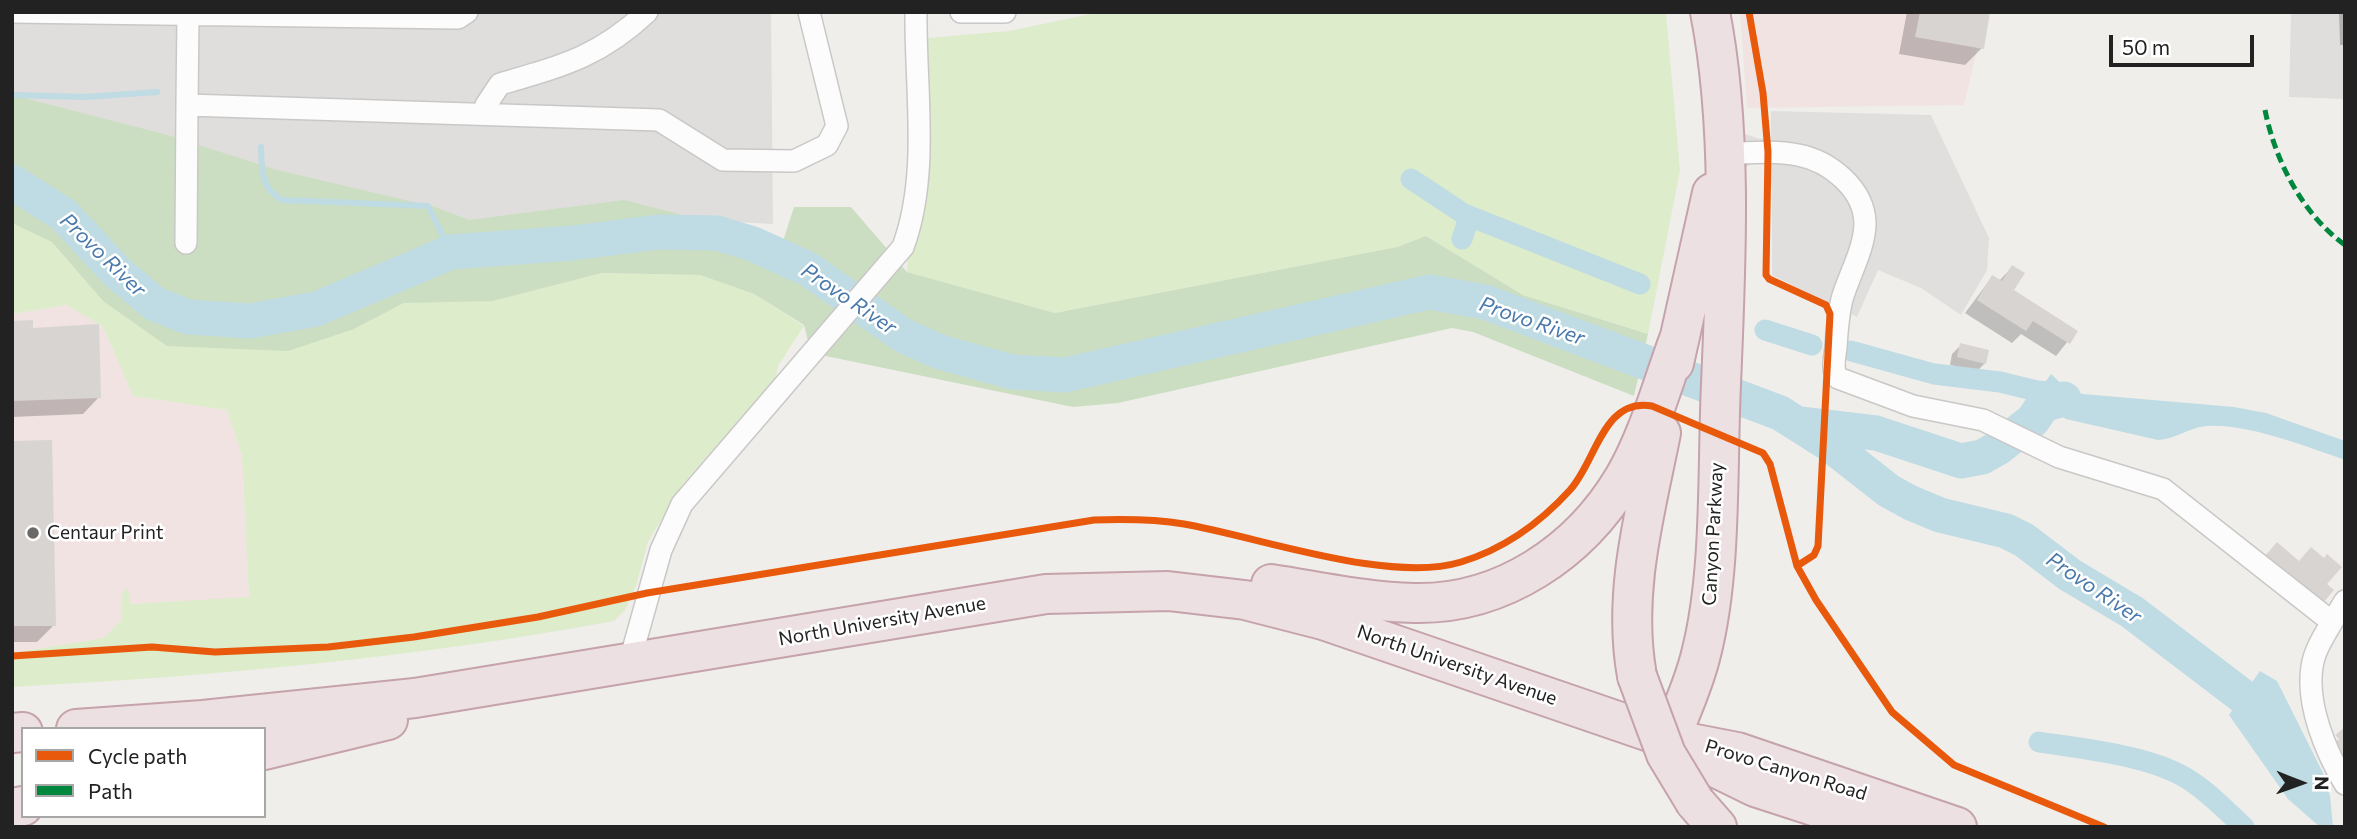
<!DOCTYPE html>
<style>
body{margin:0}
#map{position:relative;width:2357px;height:839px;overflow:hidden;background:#f0eeeb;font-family:Commissioner,sans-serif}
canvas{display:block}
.frame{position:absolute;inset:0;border:14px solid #222;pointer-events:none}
.legend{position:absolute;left:21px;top:727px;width:245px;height:91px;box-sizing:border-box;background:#fff;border:2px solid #a7a7a7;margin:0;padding:9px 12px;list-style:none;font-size:21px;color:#222}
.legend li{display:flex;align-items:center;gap:14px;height:35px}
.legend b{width:35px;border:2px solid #a7a7a7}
.north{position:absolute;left:2266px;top:748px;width:70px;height:70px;-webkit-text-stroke:5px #fff;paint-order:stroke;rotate:91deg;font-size:19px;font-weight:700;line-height:28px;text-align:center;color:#222}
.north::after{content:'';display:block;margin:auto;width:24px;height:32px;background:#222;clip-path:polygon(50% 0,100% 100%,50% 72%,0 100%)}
.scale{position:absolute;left:2109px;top:35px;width:145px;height:32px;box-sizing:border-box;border:4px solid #222;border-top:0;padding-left:9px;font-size:21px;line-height:24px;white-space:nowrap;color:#222;-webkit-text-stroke:5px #fff;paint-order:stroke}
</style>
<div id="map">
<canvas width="2357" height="839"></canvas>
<div class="frame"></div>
<ul class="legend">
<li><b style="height:9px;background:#e8590c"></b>Cycle path</li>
<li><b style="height:9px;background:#00873e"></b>Path</li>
</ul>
<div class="north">N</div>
<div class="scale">50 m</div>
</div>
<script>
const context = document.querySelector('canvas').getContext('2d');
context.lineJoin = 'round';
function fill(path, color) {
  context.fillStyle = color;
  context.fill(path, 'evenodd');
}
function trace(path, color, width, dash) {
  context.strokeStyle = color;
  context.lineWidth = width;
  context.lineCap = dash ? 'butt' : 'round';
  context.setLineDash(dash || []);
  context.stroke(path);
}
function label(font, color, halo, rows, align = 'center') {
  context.font = font + ' Commissioner,sans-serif';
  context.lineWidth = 5;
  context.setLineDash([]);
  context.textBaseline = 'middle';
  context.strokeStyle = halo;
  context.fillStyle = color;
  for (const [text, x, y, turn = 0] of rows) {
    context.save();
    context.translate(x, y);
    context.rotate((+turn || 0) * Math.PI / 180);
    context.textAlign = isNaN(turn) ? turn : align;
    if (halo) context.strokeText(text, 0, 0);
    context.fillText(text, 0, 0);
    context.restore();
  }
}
const residential = new Path2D(`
 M 12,12 L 771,12 L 773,224 L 642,217 L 403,238 L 12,160 Z
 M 2291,12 L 2345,12 L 2345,99 L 2289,97 Z`);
const commercial = new Path2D(`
 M 1740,12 L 1986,12 L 1964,105 L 1747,108 Z
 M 67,305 L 103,327 L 133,396 L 227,410 L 242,456 L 249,598 L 129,604 L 128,588 L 122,594 L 121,620 L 104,638 L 12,653 L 12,314 Z`);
const grass = new Path2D(`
 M 1100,12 L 1666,12 L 1680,171 L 1648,334 L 1523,295 L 1426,236 L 1397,247 L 1055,313 L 907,272 L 916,39 L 1009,31 Z
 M 12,223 L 53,242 L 103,301 L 354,329 L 404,303 L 446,300 L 493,301 L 602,273 L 700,275 L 754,294 L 804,326 L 778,366 L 776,378 L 682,485 L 648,542 L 636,586 L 625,610 L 614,621 C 413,658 216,676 12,687 L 12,653 L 104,638 L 121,620 L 122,594 L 128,587 L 130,604 L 249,597 L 242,456 L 227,410 L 133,396 L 103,327 L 67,305 L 12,314 Z`);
const forest = new Path2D(`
 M 12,95 L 164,134 L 277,170 L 435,207 L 469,220 L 624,200 L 783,241 L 794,207 L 851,207 L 907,272 L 1055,313 L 1397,247 L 1426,236 L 1523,295 L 1648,334 L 1634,396 L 1473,332 L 1452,328 L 1118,403 L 1073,407 L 811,353 L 804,325 L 754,294 L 700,275 L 602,273 L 493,301 L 404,303 L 354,329 L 288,351 L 167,346 L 103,301 L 52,242 L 12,223 Z`);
const parking = new Path2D(`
 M 1771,111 L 1931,115 L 1989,238 L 1987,270 L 1961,315 L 1921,288 L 1878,270 L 1857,317 L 1772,275 L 1772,190 L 1769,172 L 1765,161 L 1756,161 L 1725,180 L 1722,126 L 1760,139 L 1771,137 Z`);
const water = new Path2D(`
 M 2051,374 L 2067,389 L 2083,394 L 2234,407 L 2266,413 L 2345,441 L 2345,460 C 2307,447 2239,420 2200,427 C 2185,430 2175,439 2158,440 L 2066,419 L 2021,390 L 2022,380 L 2046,381 Z
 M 2260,671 L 2277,681 L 2323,773 L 2330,796 L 2333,827 L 2320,827 L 2288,799 L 2229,715 Z`);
const shadow = new Path2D(`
 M 1907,12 L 1988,12 L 1982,48 L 1965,65 L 1899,54 Z
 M 2339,12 L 2345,12 L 2345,45 L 2340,45 Z
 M 2012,267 L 2011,290 L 2076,331 L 2056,356 L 2021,334 L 2012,343 L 1965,313 L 1992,277 L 2000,280 Z
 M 12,323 L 31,330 L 99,397 L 83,414 L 12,417 Z
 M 1961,345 L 1985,363 L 1977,371 L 1950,365 L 1952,354 Z
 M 12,443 L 54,625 L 37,642 L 12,642 Z
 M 2277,544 L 2322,602 L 2264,557 Z`);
const stream = new Path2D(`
 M 12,95 L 85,97 L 157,92
 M 261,147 C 262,170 260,187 282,200 L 428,206 L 451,252`);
const canal = new Path2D(`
 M 1411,179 L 1464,214 L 1640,284
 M 1462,239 L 1468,221 L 1464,214
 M 1765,330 L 1812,345
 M 1851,351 L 1934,374 L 2000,382 L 2049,394
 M 2039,742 C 2083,749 2148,755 2186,778 C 2208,791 2225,810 2244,827`);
const river = new Path2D(`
 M 12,182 L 64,215 L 117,272 L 155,304 L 188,317 L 250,321 L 316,309 L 451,252 L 573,243 L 658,232 L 717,233 L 753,244 L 808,269 L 904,336 L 940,352 L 1012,372 L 1065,375 L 1429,292 L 1485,302 L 1780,413 L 1829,444 L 1889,491 L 1911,503 L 1940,515 L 2006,531 L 2024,540 L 2070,575 L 2132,612 L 2258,708 L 2275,728
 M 1800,424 L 1876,433 L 1961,461 L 1982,457 L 1998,448 L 2033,420 L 2043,405 L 2064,399`);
const building = new Path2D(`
 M 1920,12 L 1990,12 L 1984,49 L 1915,37 Z
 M 2012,265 L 2025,273 L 2014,290 L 2078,331 L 2070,344 L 2033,321 L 2026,331 L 1977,300 L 1992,275 L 2002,281 Z
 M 33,320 L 33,328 L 99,324 L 101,398 L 12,401 L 12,321 Z
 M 1960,343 L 1989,350 L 1986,364 L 1957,357 Z
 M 52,440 L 56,626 L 12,626 L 12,441 Z
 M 2277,542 L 2299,561 L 2311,547 L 2324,558 L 2327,554 L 2342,567 L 2327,584 L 2334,590 L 2323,603 L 2266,555 Z
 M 2345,727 L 2345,759 L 2333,744 L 2339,739 L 2335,735 Z`);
const street = new Path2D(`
 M 12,12 L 458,18 L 467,12
 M 961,12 L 1005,12
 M 188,15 L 187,105 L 659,120 L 723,160 L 794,161 L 827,145 L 837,126 L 809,12
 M 485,114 L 486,105 L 500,84 C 562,66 599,57 647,12
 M 1723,154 C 1748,153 1774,150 1798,155 C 1829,161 1864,188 1865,223 C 1865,248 1849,275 1842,299 C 1838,315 1837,331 1836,347 C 1835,357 1831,370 1838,378 L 1913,406 L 1983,420 L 2059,457 L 2163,489 L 2332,622 C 2324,636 2314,651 2312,667 C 2306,705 2326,752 2345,784
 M 186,243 L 187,105
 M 2332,622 L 2345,601
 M 629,664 L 661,550 L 682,504 L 903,247 C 930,174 915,88 916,12`);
const highway = new Path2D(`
 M 1674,363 L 1712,193
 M 1271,584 C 1318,591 1366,602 1414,603 C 1502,605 1580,552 1624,478 C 1649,435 1662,385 1679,339
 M 1637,676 C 1622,594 1645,513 1661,433
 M 76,729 L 203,720 L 415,698 L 1046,594 L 1168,591 L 1245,600 L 1323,620 L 1670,739 L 1737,752 L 1957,827
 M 12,733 L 23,732
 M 1670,739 C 1681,711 1694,684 1701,654 C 1722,573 1717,469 1721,384 C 1726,266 1733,128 1710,12
 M 264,750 L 388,720
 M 1704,762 L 1755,787 L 1878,827
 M 1695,802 L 1717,827
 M 12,808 L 23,806`);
const highwayBridge = new Path2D(`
 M 1637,676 L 1666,754 L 1695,802`);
const quiet = new Path2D(`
 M 2265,110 C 2275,160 2302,214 2345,245`);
const cycleway = new Path2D(`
 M 1749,12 L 1763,93 L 1768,152 L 1766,275 L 1769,279 L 1826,305 L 1830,314 L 1818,546 L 1814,555 L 1797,566
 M 12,656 L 152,647 L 215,652 L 328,647 L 414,637 L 538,617 L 647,593 L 1094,520 C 1124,519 1154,519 1184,524 C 1259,537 1389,584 1461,562 C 1504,549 1540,523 1570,490 C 1596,462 1603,397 1652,406 L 1763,453 L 1770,464 L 1797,566 L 1816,600 L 1892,712 L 1954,765 L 2104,827`);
const markers = [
 [33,533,7,"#6a6968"]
];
const poiNames = [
 ["Centaur Print",47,533]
];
const streetNames = [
 ["Canyon Parkway",1713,534,-87],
 ["North University Avenue",882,621,-10],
 ["North University Avenue",1457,665,19],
 ["Provo Canyon Road",1786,770,17]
];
const waterNames = [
 ["Provo River",103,255,44],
 ["Provo River",849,299,34],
 ["Provo River",1532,321,19],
 ["Provo River",2094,588,34]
];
fill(residential, '#dfdedc');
fill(commercial, '#f1e3e1');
fill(grass, '#ddeccb');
fill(forest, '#cbdec1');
fill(parking, '#e0dfde');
fill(water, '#bfdbe3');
fill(shadow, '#0003');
trace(stream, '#bfdbe3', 6);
trace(canal, '#bfdbe3', 21);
trace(river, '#bfdbe3', 35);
fill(building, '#d7d4d2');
trace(street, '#c9c8c7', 24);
trace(highway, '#c5a2ac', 42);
trace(street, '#fdfcfc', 21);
trace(highway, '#ece0e2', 38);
trace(highwayBridge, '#c5a2ac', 42, []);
trace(highwayBridge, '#ece0e2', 38);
trace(quiet, '#00873e', 5, [10, 5]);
trace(cycleway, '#e8590c', 7);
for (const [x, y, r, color] of markers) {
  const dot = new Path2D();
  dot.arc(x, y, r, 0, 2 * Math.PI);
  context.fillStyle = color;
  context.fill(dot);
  trace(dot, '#fff', 2.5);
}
label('19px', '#222', '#fff', poiNames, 'left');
label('19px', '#222', '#fff', streetNames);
label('italic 21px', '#4a7aab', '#fff', waterNames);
</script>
